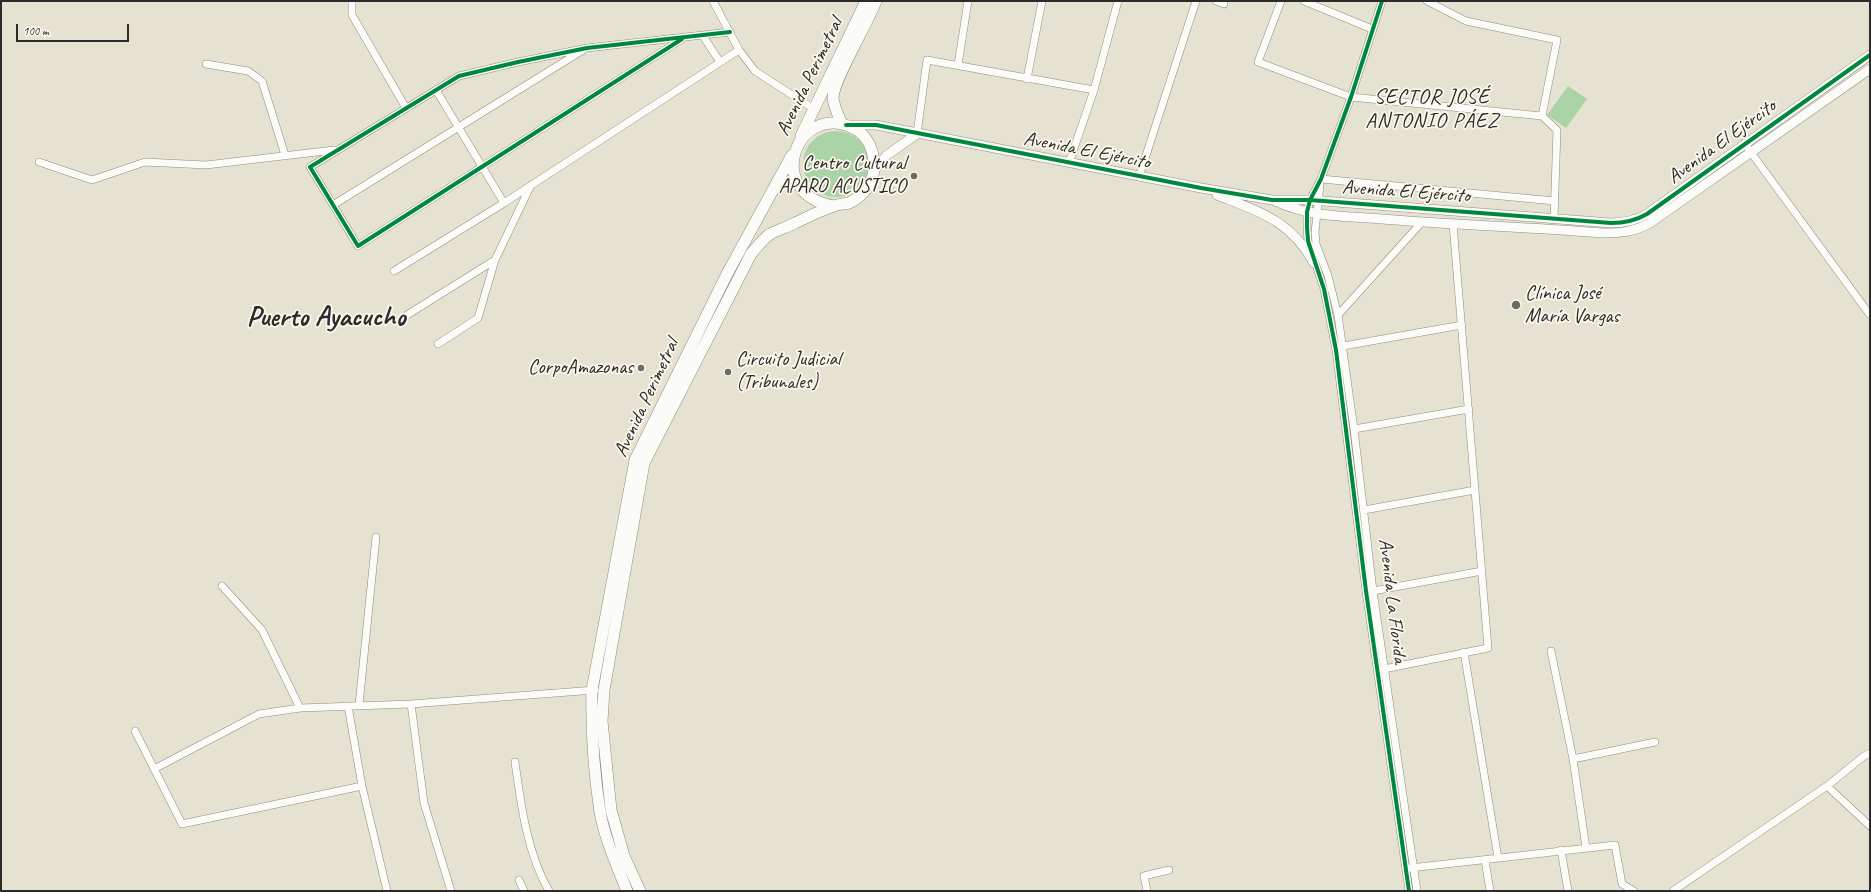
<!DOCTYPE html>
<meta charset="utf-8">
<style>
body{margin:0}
#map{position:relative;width:1871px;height:892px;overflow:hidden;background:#e5e2d2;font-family:Caveat,sans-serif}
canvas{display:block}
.frame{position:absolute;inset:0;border:2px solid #2b2b2b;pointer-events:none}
.scale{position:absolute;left:16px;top:24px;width:113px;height:18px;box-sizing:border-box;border:2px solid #2b2b2b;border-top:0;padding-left:5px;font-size:12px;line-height:14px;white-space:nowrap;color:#2b2b2b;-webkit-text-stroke:3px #fbf7ec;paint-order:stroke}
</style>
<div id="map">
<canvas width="1871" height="892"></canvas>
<div class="frame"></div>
<div class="scale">100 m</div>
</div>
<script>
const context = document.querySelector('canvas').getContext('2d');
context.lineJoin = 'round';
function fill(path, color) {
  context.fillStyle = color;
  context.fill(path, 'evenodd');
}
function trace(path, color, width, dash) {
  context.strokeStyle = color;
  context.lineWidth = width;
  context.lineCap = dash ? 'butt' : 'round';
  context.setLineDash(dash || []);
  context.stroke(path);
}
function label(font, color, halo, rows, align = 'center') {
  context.font = font + ' Caveat,sans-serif';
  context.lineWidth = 3.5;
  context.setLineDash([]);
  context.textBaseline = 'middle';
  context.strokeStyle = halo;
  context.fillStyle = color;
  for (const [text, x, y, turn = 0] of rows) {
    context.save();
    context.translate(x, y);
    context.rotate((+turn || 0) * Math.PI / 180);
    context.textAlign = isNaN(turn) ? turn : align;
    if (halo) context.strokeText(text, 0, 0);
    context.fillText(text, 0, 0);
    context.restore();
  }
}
const green = new Path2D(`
 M 1568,86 L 1587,99 L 1566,128 L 1547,115 Z
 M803 164a33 33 0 1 1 66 0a33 33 0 1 1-66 0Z`);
const minor = new Path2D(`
 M 352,1 L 352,15 L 406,108
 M 713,1 L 739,50 L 755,71 L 814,109
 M 1216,1 L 1224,4 L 1224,1
 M 1281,1 L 1258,62 L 1351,97 L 1542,116 L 1557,130 L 1554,219
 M 1304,1 L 1372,29
 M 1382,1 L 1351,97 L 1321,179 L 1310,200 L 1307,212 L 1307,227 L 1308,241 L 1324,289 L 1336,350 L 1366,591 L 1409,891
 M 1427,1 L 1466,21 L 1557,40 L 1542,116
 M 703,36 L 720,62
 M 682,39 L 358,246 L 310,167 L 459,76 L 518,62 L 587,48 L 730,32
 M 206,64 L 248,71 L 262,81 L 285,155
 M 958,65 L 968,1
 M 1027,79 L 1042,1
 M 436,90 L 504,203
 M 917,134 L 927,60 L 1094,90
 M 1744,143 L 1870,315
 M 39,162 L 92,180 L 145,162 L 206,165 L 334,150
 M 1069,163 L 1094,90 L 1118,1
 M 1139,177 L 1196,1
 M 1321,179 L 1555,201
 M 1320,185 L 1315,232 L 1316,244 L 1328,276 L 1338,315 L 1354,429 L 1373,591 L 1417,891
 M 333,205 L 583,50
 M 394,271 L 504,203 L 739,50
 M 407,315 L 495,260
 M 1338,315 L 1422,222
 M 438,344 L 478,318 L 495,260 L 531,185
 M 1343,346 L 1462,325
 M 1354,429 L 1469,409
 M 1364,510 L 1475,490
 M 222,586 L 262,630 L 300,708
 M 1373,591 L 1482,571
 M 1551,651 L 1573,759 L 1586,848
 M 1464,652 L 1498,858
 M 1384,669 L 1488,648 L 1453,224
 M 411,704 L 424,803 L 451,891
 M 359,705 L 376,537
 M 348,706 L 362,786 L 387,891
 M 135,731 L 182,824 L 362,786
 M 1573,759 L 1655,742
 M 515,762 C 521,805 527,853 549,891
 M 154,769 L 259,714 L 300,708 L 411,704 L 595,690
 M 1827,786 L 1870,826
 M 1561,850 L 1568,891
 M 1485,860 L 1490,891
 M 1410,868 L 1615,845 L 1622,884 L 1634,891
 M 519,880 L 524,891
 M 1147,891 L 1144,876 L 1169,870
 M 1673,891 L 1827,786 L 1864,756 L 1870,753`);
const tertiary = new Path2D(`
 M 846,125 L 876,125 L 1201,188 L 1272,200 L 1310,200 L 1611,223 C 1625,223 1635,221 1647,214 L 1870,55
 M 874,170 L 887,155 L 917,134
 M 1217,195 C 1260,212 1290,220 1314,263
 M 1275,201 C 1308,217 1346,216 1382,219 C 1455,225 1529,227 1602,233 C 1620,233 1634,232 1650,223 L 1870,69`);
const secondary = new Path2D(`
 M 842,124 C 838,115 834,107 833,98 C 833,80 868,23 876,1
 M 801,136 L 866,1
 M 627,891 C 617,866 605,839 600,812 C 594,772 591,730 592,690 L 635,460 L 727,274 L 792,155
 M 640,891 L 624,856 L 611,810 L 602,721 L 604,690 L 644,463 L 751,254 C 757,247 763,239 770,234 C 778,230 787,227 795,223 C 808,217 821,210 834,206 C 839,204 844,204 849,203 C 864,196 875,181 874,165 C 874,151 868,136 855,129 C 796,99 762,194 834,206`);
const cycleway = new Path2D(`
 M 1382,1 L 1351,97 L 1321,179 L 1310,200 L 1307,212 L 1307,227 L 1308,241 L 1324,289 L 1336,350 L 1366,591 L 1409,891
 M 682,39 L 358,246 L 310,167 L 459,76 L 518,62 L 587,48 L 730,32
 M 846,125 L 876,125 L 1201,188 L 1272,200 L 1310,200 L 1611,223 C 1625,223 1635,221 1647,214 L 1870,55`);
const markers = [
 [914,176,4,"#6c6b65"],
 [1516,305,5,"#6c6b65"],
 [641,368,4,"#6c6b65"],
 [728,372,4,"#6c6b65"]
];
const streetNames = [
 ["Avenida Perimetral",810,77,-64],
 ["Avenida El Ejército",1722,142,-36],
 ["Avenida El Ejército",1087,151,11],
 ["Avenida El Ejército",1406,192,4],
 ["Avenida Perimetral",647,398,-65],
 ["Avenida La Florida",1392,601,83]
];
const poiNames = [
 ["Centro Cultural",906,164],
 ["APARO ACUSTICO",906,187],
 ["Clínica José",1525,294,"left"],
 ["María Vargas",1525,317,"left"],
 ["Circuito Judicial",736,360,"left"],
 ["(Tribunales)",736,383,"left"],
 ["CorpoAmazonas",633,368]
];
const neighbourhoodNames = [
 ["SECTOR JOSÉ",1432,97],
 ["ANTONIO PÁEZ",1432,121]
];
const townNames = [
 ["Puerto Ayacucho",326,318]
];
fill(green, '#aad3a8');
trace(minor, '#8e8c84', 8);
trace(tertiary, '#8e8c84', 10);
trace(secondary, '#8e8c84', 12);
trace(minor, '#fbfbf8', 7);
trace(tertiary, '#fbfbf8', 9);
trace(secondary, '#fbfbf8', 11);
trace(cycleway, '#00873e', 4);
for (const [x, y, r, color] of markers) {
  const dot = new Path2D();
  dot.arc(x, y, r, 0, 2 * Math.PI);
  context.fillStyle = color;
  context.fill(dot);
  trace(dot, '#fbf7ec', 1.5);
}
label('20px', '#2b2b2b', '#fbf7ec', streetNames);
label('20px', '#2b2b2b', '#fbf7ec', poiNames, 'right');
context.letterSpacing = '1px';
label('21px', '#2b2b2b', '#fbf7ec', neighbourhoodNames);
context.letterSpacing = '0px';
label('bold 28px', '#2b2b2b', '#fbf7ec', townNames);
</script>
